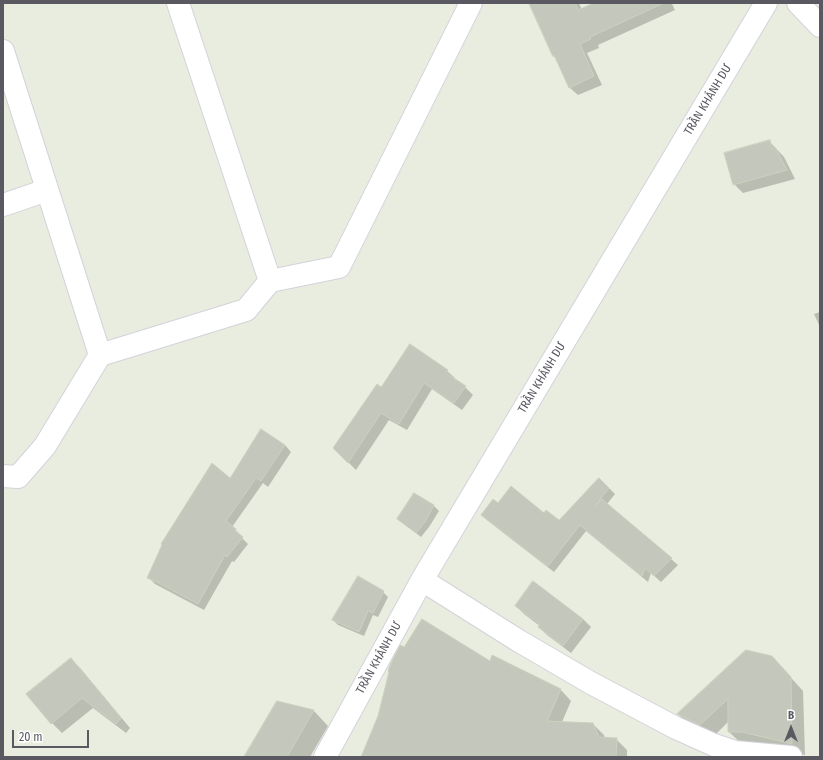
<!DOCTYPE html>
<meta charset="utf-8">
<style>
body{margin:0}
#map{position:relative;width:823px;height:760px;overflow:hidden;background:#e8eddf;font-family:"Fira Sans Condensed",sans-serif}
canvas{display:block}
.frame{position:absolute;inset:0;border:4px solid #5a5861;pointer-events:none}
.north{position:absolute;left:771px;top:708px;width:40px;height:40px;-webkit-text-stroke:3px #fff;paint-order:stroke;rotate:0deg;font-size:11px;font-weight:700;line-height:16px;text-align:center;color:#5a5861}
.north::after{content:'';display:block;margin:auto;width:14px;height:18px;background:#5a5861;clip-path:polygon(50% 0,100% 100%,50% 72%,0 100%)}
.scale{position:absolute;left:12px;top:730px;width:77px;height:18px;box-sizing:border-box;border:2px solid #5a5861;border-top:0;padding-left:5px;font-size:12px;line-height:14px;white-space:nowrap;color:#5a5861;-webkit-text-stroke:3px #fff;paint-order:stroke}
</style>
<div id="map">
<canvas width="823" height="760"></canvas>
<div class="frame"></div>
<div class="north">B</div>
<div class="scale">20 m</div>
</div>
<script>
const context = document.querySelector('canvas').getContext('2d');
context.lineJoin = 'round';
function fill(path, color) {
  context.fillStyle = color;
  context.fill(path, 'evenodd');
}
function trace(path, color, width, dash) {
  context.strokeStyle = color;
  context.lineWidth = width;
  context.lineCap = dash ? 'butt' : 'round';
  context.setLineDash(dash || []);
  context.stroke(path);
}
function label(font, color, halo, rows, align = 'center') {
  context.font = font + ' "Fira Sans Condensed",sans-serif';
  context.lineWidth = 4;
  context.setLineDash([]);
  context.textBaseline = 'middle';
  context.strokeStyle = halo;
  context.fillStyle = color;
  for (const [text, x, y, turn = 0] of rows) {
    context.save();
    context.translate(x, y);
    context.rotate((+turn || 0) * Math.PI / 180);
    context.textAlign = isNaN(turn) ? turn : align;
    if (halo) context.strokeText(text, 0, 0);
    context.fillText(text, 0, 0);
    context.restore();
  }
}
const shadow = new Path2D(`
 M 530,3 L 579,3 L 582,10 L 596,3 L 673,3 L 672,4 L 675,10 L 598,45 L 599,48 L 587,53 L 602,85 L 578,95 L 569,87 L 557,59 L 553,56 Z
 M 769,141 L 784,157 L 795,179 L 743,193 L 734,184 Z
 M 820,312 L 820,327 L 814,314 Z
 M 410,346 L 447,371 L 455,378 L 454,380 L 465,387 L 473,395 L 462,410 L 432,389 L 407,430 L 389,420 L 356,470 L 334,448 L 381,388 Z
 M 285,445 L 291,452 L 268,487 L 263,483 L 232,527 L 242,536 L 241,537 L 248,544 L 234,562 L 232,561 L 204,610 L 155,584 L 149,578 L 230,480 Z
 M 609,488 L 615,494 L 607,504 L 678,565 L 661,582 L 651,573 L 648,582 L 586,531 L 554,572 L 488,521 L 482,515 L 498,504 L 544,515 L 559,521 Z
 M 414,494 L 434,506 L 439,511 L 429,527 L 421,537 L 403,523 Z
 M 533,582 L 583,619 L 591,627 L 571,653 L 547,635 L 539,627 L 540,626 L 524,614 L 516,606 Z
 M 383,592 L 388,597 L 378,617 L 373,615 L 364,636 L 338,625 L 333,620 Z
 M 492,656 L 561,690 L 571,701 L 562,722 L 593,724 L 604,735 L 605,739 L 616,739 L 627,750 L 627,757 L 392,757 L 490,662 Z
 M 71,659 L 81,669 L 130,728 L 126,733 L 93,708 L 62,733 L 52,723 L 28,694 Z
 M 784,670 L 803,691 L 805,755 L 755,744 L 742,744 L 729,732 L 729,721 L 713,737 L 690,726 L 678,714 Z
 M 278,703 L 314,711 L 328,726 L 310,757 L 245,757 Z`);
const building = new Path2D(`
 M 529,3 L 575,3 L 578,10 L 594,3 L 664,3 L 590,37 L 591,39 L 580,44 L 594,76 L 569,88 L 554,55 L 553,56 Z
 M 770,140 L 772,149 L 775,147 L 787,170 L 733,185 L 724,153 Z
 M 410,344 L 448,370 L 446,373 L 466,386 L 454,403 L 424,383 L 399,424 L 381,413 L 348,463 L 333,448 L 377,384 L 381,387 Z
 M 261,429 L 285,445 L 261,481 L 256,478 L 226,521 L 236,529 L 235,531 L 243,537 L 227,557 L 225,555 L 198,604 L 157,582 L 147,578 L 162,545 L 161,544 L 212,463 L 230,478 Z
 M 599,478 L 609,488 L 595,506 L 602,499 L 616,511 L 672,558 L 654,576 L 645,568 L 642,576 L 580,525 L 548,566 L 481,515 L 493,499 L 498,503 L 511,486 L 544,513 L 546,510 L 559,520 Z
 M 414,493 L 434,505 L 425,522 L 416,533 L 397,519 Z
 M 358,576 L 384,591 L 373,613 L 368,611 L 359,632 L 332,620 Z
 M 533,581 L 583,619 L 563,646 L 538,627 L 540,624 L 515,606 Z
 M 422,619 L 490,661 L 492,655 L 561,689 L 547,721 L 593,723 L 599,737 L 617,738 L 616,757 L 361,757 L 378,716 L 389,672 L 388,671 L 391,663 L 400,645 L 404,647 Z
 M 746,650 L 772,656 L 791,677 L 792,744 L 742,732 L 728,732 L 728,699 L 700,725 L 677,714 Z
 M 71,658 L 121,718 L 116,724 L 82,698 L 51,724 L 26,694 Z
 M 277,701 L 314,710 L 287,757 L 244,757 Z`);
const minor = new Path2D(`
 M 798,3 L 820,26
 M 3,51 L 100,355 L 246,310 L 270,281 L 178,3
 M 3,205 L 47,190
 M 270,281 L 339,267 L 471,3
 M 3,476 L 18,477 L 45,446 L 100,355
 M 422,580 L 519,641 L 591,683 L 676,728 L 714,745 L 735,752 L 791,757
 M 325,757 L 422,580 L 766,3`);
const streetNames = [
 ["TRẦN KHÁNH DƯ",708,100,-59],
 ["TRẦN KHÁNH DƯ",542,378,-59],
 ["TRẦN KHÁNH DƯ",379,658,-61]
];
fill(shadow, '#0003');
fill(building, '#c4c7bc');
trace(building, '#ccd1bd', 1);
trace(minor, '#d4d2da', 24);
trace(minor, '#fff', 22);
label('12px', '#5a5861', '#fff', streetNames);
</script>
